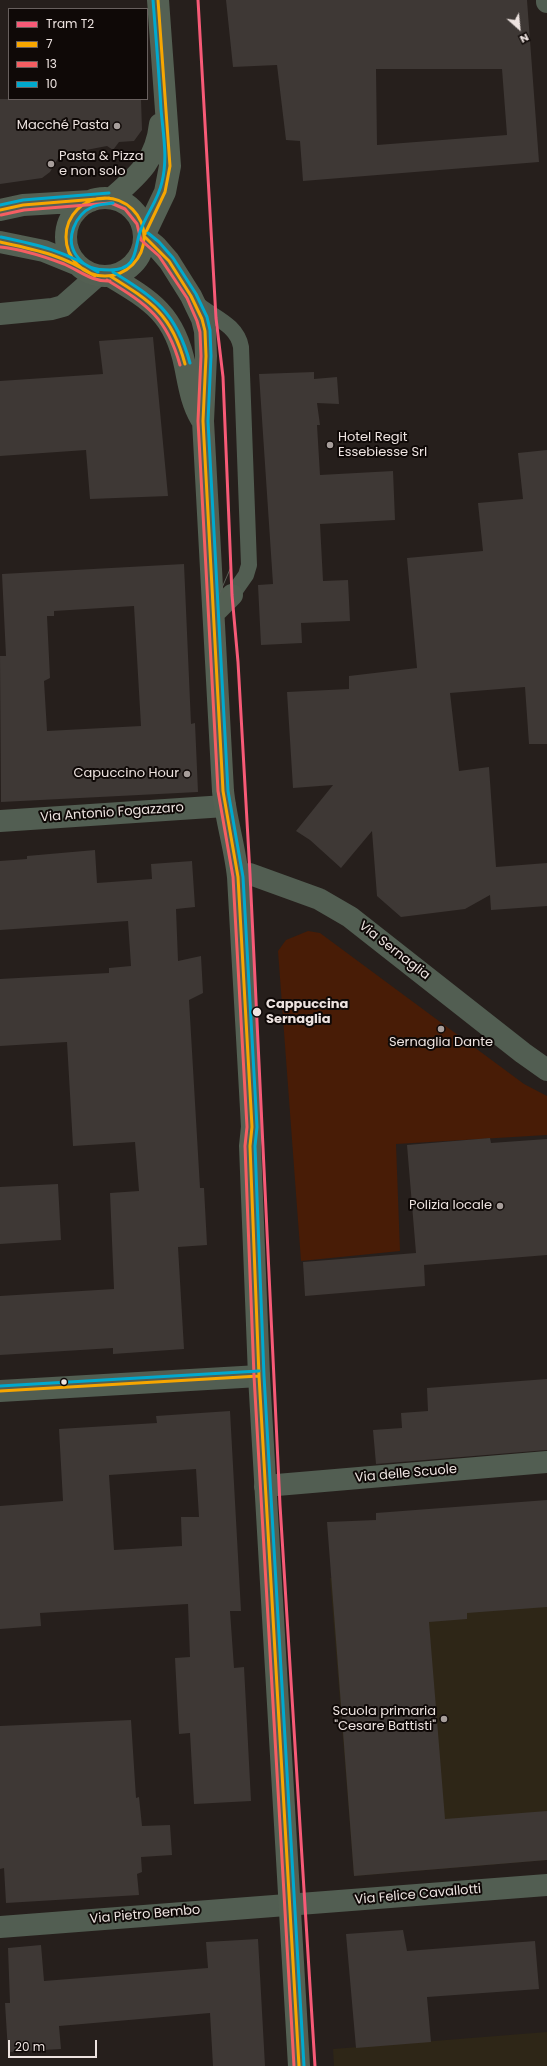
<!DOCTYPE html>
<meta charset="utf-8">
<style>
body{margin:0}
#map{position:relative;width:547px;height:2066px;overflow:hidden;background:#261f1c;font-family:Poppins,sans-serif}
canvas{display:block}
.legend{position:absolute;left:8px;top:8px;width:140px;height:92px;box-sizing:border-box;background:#0f0907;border:1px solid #68605e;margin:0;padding:5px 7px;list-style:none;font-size:12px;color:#ede3e0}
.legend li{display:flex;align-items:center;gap:8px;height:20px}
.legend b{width:20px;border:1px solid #68605e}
.north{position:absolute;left:499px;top:8px;width:40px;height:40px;-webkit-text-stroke:3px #0f0907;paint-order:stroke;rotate:153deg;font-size:11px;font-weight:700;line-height:16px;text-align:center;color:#ede3e0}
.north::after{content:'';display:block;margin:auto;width:14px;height:18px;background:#ede3e0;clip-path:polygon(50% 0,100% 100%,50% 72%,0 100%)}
.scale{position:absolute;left:8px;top:2040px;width:89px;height:18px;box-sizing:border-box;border:2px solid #ede3e0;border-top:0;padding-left:5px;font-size:12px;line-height:14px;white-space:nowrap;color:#ede3e0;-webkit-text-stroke:3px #0f0907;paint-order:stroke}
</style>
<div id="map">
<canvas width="547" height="2066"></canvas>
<ul class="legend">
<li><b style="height:5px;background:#f75a77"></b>Tram T2</li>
<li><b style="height:5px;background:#f7a600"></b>7</li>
<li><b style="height:5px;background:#f55e62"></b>13</li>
<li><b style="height:5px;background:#00a9ce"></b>10</li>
</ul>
<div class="north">N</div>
<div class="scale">20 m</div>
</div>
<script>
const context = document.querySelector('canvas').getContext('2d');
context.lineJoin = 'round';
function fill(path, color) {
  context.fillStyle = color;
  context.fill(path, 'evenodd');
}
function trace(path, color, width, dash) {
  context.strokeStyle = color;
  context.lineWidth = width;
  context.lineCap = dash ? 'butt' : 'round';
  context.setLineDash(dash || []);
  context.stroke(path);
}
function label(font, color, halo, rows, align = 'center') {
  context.font = font + ' Poppins,sans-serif';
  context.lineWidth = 4;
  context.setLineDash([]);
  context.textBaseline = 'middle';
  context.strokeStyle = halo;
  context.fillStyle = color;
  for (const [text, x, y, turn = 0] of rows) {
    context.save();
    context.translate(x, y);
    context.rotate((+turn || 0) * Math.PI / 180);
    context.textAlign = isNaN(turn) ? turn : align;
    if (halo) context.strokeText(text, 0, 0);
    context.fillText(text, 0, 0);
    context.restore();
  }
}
const education = new Path2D(`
 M 547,1560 L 547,1860 L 354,1876 L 330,1578 Z
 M 547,2032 L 547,2066 L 334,2066 L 333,2049 Z`);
const green = new Path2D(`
 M 308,931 L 320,933 L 524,1084 L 547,1096 L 547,1135 L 396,1144 L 400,1251 L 301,1261 L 278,951 L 286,940 Z`);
const building = new Path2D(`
 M 226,0 L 527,0 L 539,162 L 303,181 L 300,141 L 286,140 L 277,65 L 233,67 ZM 376,69 L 502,69 L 507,135 L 377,145 Z
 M 0,99 L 141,99 L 142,130 L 134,141 L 119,142 L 113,150 L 107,146 L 60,155 L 50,172 L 42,178 L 0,184 Z
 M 153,337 L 168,496 L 90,499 L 86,450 L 0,456 L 0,381 L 103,374 L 99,341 Z
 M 314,372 L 314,379 L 337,377 L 339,404 L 317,403 L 320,425 L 317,425 L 320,475 L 393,471 L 395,520 L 320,524 L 323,581 L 348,580 L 350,621 L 301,623 L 302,643 L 261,645 L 258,585 L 273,584 L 259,374 Z
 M 547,450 L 547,744 L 529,744 L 525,687 L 450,693 L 459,771 L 489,767 L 496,867 L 547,863 L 547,906 L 491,910 L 490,895 L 465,909 L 401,917 L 377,896 L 372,831 L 341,868 L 310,840 L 296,831 L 333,785 L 293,788 L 287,692 L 349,689 L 349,676 L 417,668 L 407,558 L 483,551 L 478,503 L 523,499 L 518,453 Z
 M 184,564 L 191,724 L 195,723 L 198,792 L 1,802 L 0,656 L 6,656 L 2,574 ZM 134,606 L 141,726 L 47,731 L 44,681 L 50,678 L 47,616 L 54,616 L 54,611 Z
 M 95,850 L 97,883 L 152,879 L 151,864 L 192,861 L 195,907 L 176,909 L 178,961 L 201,956 L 203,993 L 189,1000 L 200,1188 L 204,1188 L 207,1245 L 178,1247 L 184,1349 L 113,1354 L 113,1348 L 0,1355 L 0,1296 L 114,1289 L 110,1193 L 139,1191 L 135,1142 L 73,1146 L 67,1042 L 0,1046 L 0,979 L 109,973 L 109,968 L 131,966 L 128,921 L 0,930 L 0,861 L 27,859 L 27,856 Z
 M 490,1138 L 491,1143 L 547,1139 L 547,1255 L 424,1265 L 425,1286 L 305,1296 L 303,1262 L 416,1253 L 407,1145 Z
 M 58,1184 L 61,1240 L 0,1244 L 0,1187 Z
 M 547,1379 L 547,1450 L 376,1464 L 373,1430 L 402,1428 L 401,1413 L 428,1411 L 427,1388 Z
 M 230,1411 L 241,1611 L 230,1611 L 234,1668 L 244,1667 L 251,1801 L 194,1804 L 190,1733 L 179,1734 L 175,1658 L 190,1657 L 188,1604 L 40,1613 L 41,1626 L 0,1629 L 0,1506 L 63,1501 L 59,1429 L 157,1423 L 156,1416 ZM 196,1469 L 199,1517 L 181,1517 L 182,1546 L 114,1550 L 109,1475 Z
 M 547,1500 L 547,1607 L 467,1613 L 467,1619 L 429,1622 L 445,1819 L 547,1811 L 547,1860 L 354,1876 L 327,1522 L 376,1520 L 376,1513 Z
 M 131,1720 L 136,1798 L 139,1797 L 142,1826 L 170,1825 L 172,1855 L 141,1857 L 142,1872 L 137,1874 L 139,1895 L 6,1903 L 4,1868 L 0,1869 L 0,1726 Z
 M 403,1930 L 407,1951 L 535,1941 L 539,1989 L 427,1997 L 431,2042 L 356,2048 L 346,1934 Z
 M 258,1939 L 265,2066 L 213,2066 L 210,2013 L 59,2026 L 61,2049 L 8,2052 L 5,2003 L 10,2003 L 8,1948 L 41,1945 L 44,1981 L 208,1968 L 206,1942 Z`);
const lane = new Path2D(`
 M 196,303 C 212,317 237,324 241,347 L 249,565 L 246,575 L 232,595`);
const street = new Path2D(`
 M 547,0 L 547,2
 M 0,314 L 52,309 L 63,306 L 97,276
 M 0,821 L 225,806
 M 250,874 L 319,899 L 350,917 L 523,1053 L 547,1070
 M 0,1391 L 259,1376
 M 265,1486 L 547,1462
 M 0,1927 L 547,1885`);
const secondary = new Path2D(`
 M66 237a39 39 0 1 1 78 0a39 39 0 1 1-78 0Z
 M 112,198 C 138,175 156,161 160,124
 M 0,210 L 23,205 L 91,201
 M 145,234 L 165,192 L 170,166 L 158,0
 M 145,237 L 156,246 L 169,261 L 191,296 L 202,319 L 205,331 L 206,356 L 203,421 L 223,791 C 226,820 235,848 238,877 L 252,1127 L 250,1146 L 259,1376 L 299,2066
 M 0,242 L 44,251 L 76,264
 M 110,276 C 152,301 175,315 185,366 C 189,385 191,402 201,419
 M 214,613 L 232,595`);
const tram = new Path2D(`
 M 216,608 L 218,597 L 231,567`);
const bus1 = new Path2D(`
 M66 237a39 39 0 1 1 78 0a39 39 0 1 1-78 0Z
 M 0,210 L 23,205 L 109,198
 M 145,234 L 165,192 L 170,166 L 158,0
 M 145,237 L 169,261 L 191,296 L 202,319 L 205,331 L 206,356 L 203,421 L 223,791 L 238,877 L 252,1127 L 250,1146 L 259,1376 L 299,2066
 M 0,242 C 37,250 63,255 95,276
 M 110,276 C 152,302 172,315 185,364
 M 0,1391 L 259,1376`);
const bus2 = new Path2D(`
 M 1,215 L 24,210 L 111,203 L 125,209 L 137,224 L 141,240 L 159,256 L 187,298 L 197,321 L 200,332 L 201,356 L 198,421 L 218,791 L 233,877 L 247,1127 L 245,1146 L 254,1376 L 294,2066
 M 0,247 C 22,249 43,256 64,264 C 80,271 92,282 110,281
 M 107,280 C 148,305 167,318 180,365`);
const bus3 = new Path2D(`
 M 113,203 C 106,204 98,204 92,207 C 75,215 65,239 76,255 C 85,268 95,270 110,270 C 138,270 134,250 140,232 C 146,214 158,201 162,182 C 168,158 163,133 161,109 C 159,73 156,37 153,0
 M 0,205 L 23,200 L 109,193
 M 148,233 L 159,242 L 173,258 L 196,294 L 207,317 L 210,330 L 211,356 L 208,421 L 228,791 L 243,877 L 257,1127 L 255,1146 L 264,1376 L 304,2066
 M 1,237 C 39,245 65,251 98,272
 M 113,272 C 155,298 176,312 190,363
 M 0,1386 L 259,1371`);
const tram1 = new Path2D(`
 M 198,0 L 216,318 L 223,377 L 232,595 L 238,662 L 250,874 L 280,1505 L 315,2066`);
const markers = [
 [117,126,4,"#a79e9b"],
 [51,164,4,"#a79e9b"],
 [330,445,4,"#a79e9b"],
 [187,774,4,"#a79e9b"],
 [257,1012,5,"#ede3e0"],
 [441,1029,4,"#a79e9b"],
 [500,1206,4,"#a79e9b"],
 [64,1382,3.5,"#ede3e0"],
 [444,1719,4,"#a79e9b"]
];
const poiNames = [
 ["Macché Pasta",109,126],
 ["Pasta & Pizza",59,157,"left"],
 ["e non solo",59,172,"left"],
 ["Hotel Regit",338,438,"left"],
 ["Essebiesse Srl",338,453,"left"],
 ["Capuccino Hour",179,774],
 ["Sernaglia Dante",441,1043,"center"],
 ["Polizia locale",492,1206],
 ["Scuola primaria",436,1712],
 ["\"Cesare Battisti\"",436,1727]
];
const streetNames = [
 ["Via Antonio Fogazzaro",112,813,-4],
 ["Via Sernaglia",394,951,38],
 ["Via delle Scuole",406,1474,-5],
 ["Via Felice Cavallotti",418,1895,-5],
 ["Via Pietro Bembo",145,1915,-5]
];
const stopNames = [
 ["Cappuccina",266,1005],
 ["Sernaglia",266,1020]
];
fill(education, '#2e2617');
fill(green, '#481c06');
fill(building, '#3e3835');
trace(lane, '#525e52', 16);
trace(street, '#525e52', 22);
trace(secondary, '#546053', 22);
trace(tram, '#5c6058', 1);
trace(bus1, '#f7a600', 3);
trace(bus2, '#f55e62', 3);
trace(bus3, '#00a9ce', 3);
trace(tram1, '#f75a77', 3);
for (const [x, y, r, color] of markers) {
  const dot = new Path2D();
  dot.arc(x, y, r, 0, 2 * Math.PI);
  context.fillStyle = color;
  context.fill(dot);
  trace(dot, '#0f0907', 1.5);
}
label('13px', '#ede3e0', '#0f0907', poiNames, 'right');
label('13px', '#ede3e0', '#0f0907', streetNames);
label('bold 13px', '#ede3e0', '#0f0907', stopNames, 'left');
</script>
